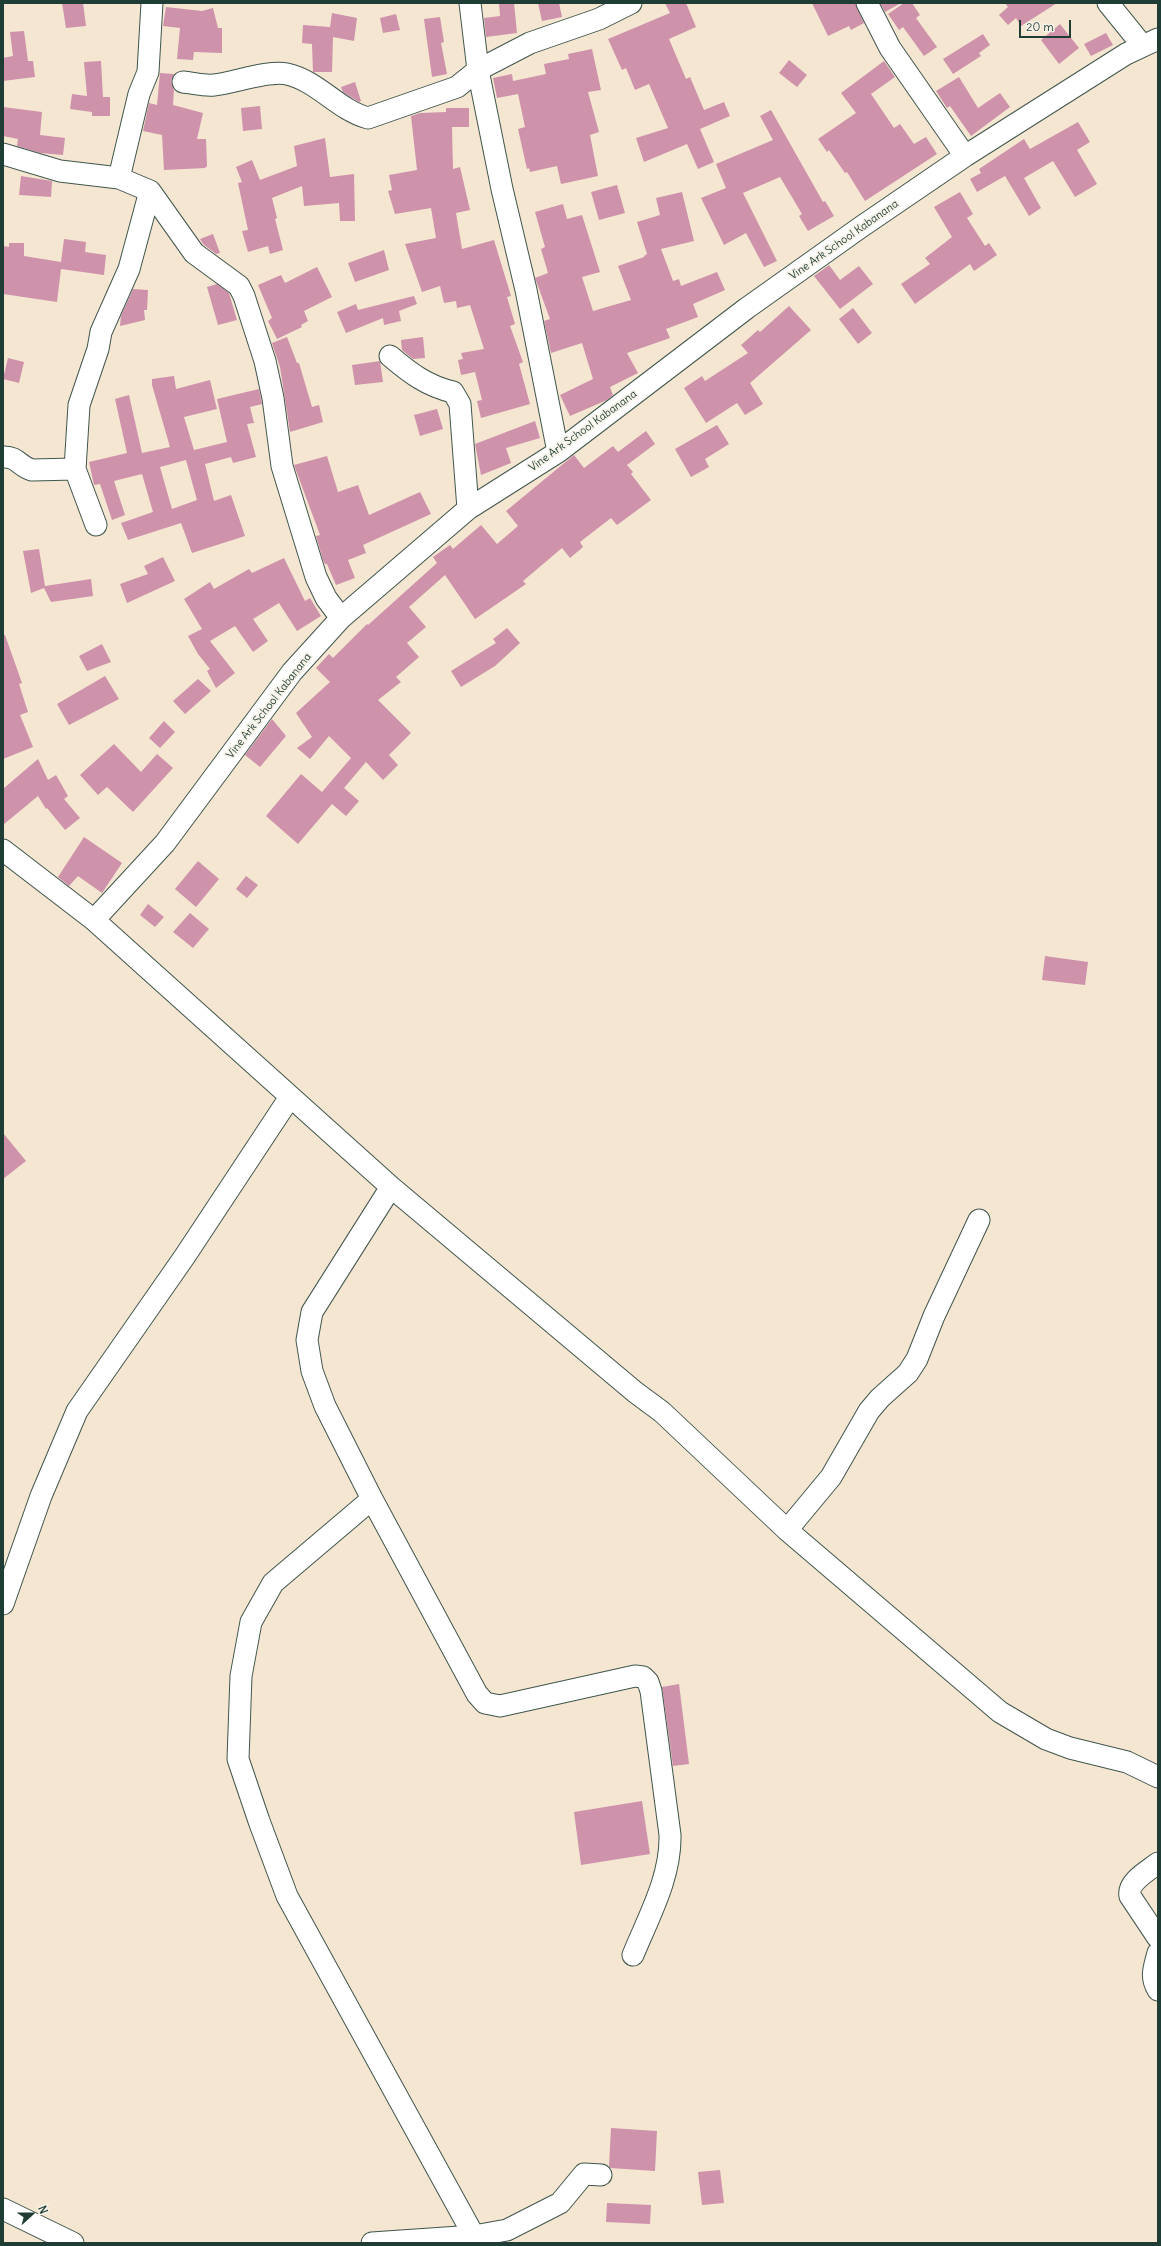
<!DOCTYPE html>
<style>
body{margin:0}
#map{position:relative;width:1161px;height:2246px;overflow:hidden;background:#f5e6d1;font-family:Delius,sans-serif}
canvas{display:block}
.frame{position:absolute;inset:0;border:4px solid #1f3d34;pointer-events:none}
.north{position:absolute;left:12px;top:2194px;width:40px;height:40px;-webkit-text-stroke:3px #f7f3e8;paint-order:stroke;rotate:69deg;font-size:11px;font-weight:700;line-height:16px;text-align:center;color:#1f3d34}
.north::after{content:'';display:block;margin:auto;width:14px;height:18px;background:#1f3d34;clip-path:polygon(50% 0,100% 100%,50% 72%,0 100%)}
.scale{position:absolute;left:1019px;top:20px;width:52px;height:18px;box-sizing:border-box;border:2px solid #1f3d34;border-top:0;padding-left:5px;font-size:12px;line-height:14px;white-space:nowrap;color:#1f3d34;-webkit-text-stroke:3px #f7f3e8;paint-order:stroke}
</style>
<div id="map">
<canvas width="1161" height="2246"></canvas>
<div class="frame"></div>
<div class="north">N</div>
<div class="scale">20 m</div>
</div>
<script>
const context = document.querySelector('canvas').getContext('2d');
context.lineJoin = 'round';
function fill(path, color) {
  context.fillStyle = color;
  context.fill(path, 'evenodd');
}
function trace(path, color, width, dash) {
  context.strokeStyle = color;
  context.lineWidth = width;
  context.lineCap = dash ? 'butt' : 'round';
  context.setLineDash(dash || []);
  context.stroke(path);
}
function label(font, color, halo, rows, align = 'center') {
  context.font = font + ' Delius,sans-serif';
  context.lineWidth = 3.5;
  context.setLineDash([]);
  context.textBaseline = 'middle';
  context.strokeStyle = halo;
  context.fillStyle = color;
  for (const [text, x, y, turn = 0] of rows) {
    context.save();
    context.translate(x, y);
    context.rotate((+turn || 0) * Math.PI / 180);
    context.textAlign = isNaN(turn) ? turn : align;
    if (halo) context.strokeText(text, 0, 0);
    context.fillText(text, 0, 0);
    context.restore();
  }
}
const building = new Path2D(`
 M 62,3 L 83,3 L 86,26 L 66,28 Z
 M 499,3 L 514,3 L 517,33 L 486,37 L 484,18 L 500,16 Z
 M 538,3 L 559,3 L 562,17 L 542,21 Z
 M 665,3 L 686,3 L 696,27 L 669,39 L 686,79 L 690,77 L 704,110 L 724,102 L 730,116 L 700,129 L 714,162 L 698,169 L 687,144 L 644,162 L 636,138 L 668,128 L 649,84 L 635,90 L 626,68 L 622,70 L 608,39 L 670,13 Z
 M 812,3 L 855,3 L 864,23 L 851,30 L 849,26 L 828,36 Z
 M 880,3 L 901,3 L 885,12 Z
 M 904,3 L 912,3 L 920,15 L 916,18 L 937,47 L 924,56 L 903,27 L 899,30 L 888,14 Z
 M 1005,3 L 1057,3 L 1021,26 L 1016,18 L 1008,25 L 999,15 L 1008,7 Z
 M 166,7 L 202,11 L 213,8 L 218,28 L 222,28 L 222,53 L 194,52 L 193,60 L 177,59 L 180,28 L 163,26 Z
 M 332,13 L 357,18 L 354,41 L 333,37 L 332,72 L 313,72 L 312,44 L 302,43 L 303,25 L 330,27 Z
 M 396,14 L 400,30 L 383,33 L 380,18 Z
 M 440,17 L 444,42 L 441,43 L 447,74 L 432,77 L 424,19 Z
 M 1060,24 L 1079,48 L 1059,64 L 1041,40 Z
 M 24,31 L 28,61 L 33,61 L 35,77 L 3,81 L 3,58 L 13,56 L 10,32 Z
 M 1106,33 L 1113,45 L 1091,56 L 1084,44 Z
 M 983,34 L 990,45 L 979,53 L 981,56 L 953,74 L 943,59 Z
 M 592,49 L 601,90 L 588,92 L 599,132 L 590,135 L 598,176 L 561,184 L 557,166 L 530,172 L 529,168 L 527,169 L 518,129 L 525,127 L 518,94 L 497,98 L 493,78 L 512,74 L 513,81 L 546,74 L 544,64 L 569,59 L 568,54 Z
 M 789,60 L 807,75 L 797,87 L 779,73 Z
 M 101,61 L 103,97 L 110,97 L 110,116 L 92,116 L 92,112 L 70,109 L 72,94 L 87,96 L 84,62 Z
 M 884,61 L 895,77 L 871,94 L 894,128 L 900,124 L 914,144 L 926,137 L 937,154 L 865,201 L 847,172 L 845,173 L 829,150 L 827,152 L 818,139 L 856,113 L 841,93 Z
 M 160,73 L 174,74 L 171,81 L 174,90 L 173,105 L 203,113 L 197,139 L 206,139 L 207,166 L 205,168 L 164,170 L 162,135 L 143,131 L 149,103 L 157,105 Z
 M 959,77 L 978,108 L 1000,93 L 1010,107 L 971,136 L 950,106 L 947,108 L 936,91 Z
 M 355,82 L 361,101 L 359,102 L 343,92 L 341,87 Z
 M 260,106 L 262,129 L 243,131 L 241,108 Z
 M 3,107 L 42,112 L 40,135 L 65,138 L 63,155 L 40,153 L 17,146 L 18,139 L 3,136 Z
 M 446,108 L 469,108 L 469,127 L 452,127 L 453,169 L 460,167 L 470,210 L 456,213 L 462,249 L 494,240 L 511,296 L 507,297 L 515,324 L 510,326 L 523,362 L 519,364 L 530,404 L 481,418 L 477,401 L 482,400 L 475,372 L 461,375 L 458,360 L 463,359 L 461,353 L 484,349 L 470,305 L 457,308 L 456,301 L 444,303 L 440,286 L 422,292 L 405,244 L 436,238 L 431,208 L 395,214 L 388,191 L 392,190 L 389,175 L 417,170 L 411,116 L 420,113 L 446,112 Z
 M 771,110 L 823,202 L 825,201 L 834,216 L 808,231 L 799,216 L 802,214 L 780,177 L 743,193 L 777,261 L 764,267 L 746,233 L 724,245 L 701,198 L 726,188 L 716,164 L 773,140 L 760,116 Z
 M 1078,122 L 1090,142 L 1077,150 L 1097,184 L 1075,197 L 1053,161 L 1024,178 L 1041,208 L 1029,216 L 1005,176 L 977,192 L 970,179 L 981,173 L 979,169 L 1024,139 L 1030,149 Z
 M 325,138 L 330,177 L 354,174 L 355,221 L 340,221 L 339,203 L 304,206 L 302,186 L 272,198 L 277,218 L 275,219 L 283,250 L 270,254 L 268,246 L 248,252 L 242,231 L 248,230 L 238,183 L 242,182 L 236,167 L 252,160 L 260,180 L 297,166 L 294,146 Z
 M 21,176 L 52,181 L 51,197 L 19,195 Z
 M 617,185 L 625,213 L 599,220 L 591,192 Z
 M 682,192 L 694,241 L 661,249 L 673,281 L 679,279 L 681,286 L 717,272 L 725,290 L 693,304 L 698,317 L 666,329 L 670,338 L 627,353 L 638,373 L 610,387 L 613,395 L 607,400 L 570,416 L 560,395 L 593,379 L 582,343 L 551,353 L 544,321 L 550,319 L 535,278 L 548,273 L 541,249 L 545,247 L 535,212 L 563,204 L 567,219 L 582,215 L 600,272 L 582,277 L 593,311 L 631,300 L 618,266 L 644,257 L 644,256 L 647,254 L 637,222 L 660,215 L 656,198 Z
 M 960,192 L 973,214 L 967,218 L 985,246 L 989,243 L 997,255 L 974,271 L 970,264 L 915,304 L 901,284 L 930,264 L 925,258 L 952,237 L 934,207 Z
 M 213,234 L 220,253 L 216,254 L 203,244 L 200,239 Z
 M 64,239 L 86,242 L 85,252 L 106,255 L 104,275 L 61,269 L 57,302 L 3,294 L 3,246 L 9,247 L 9,243 L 24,243 L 24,256 L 61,262 Z
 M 384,250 L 389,270 L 355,282 L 348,263 Z
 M 829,265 L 840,280 L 859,266 L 873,284 L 840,309 L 814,276 Z
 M 317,267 L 332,297 L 304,311 L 308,321 L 301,325 L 302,327 L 277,339 L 268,321 L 272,318 L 258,285 L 281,275 L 285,283 Z
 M 217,284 L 229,293 L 237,320 L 218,325 L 207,287 Z
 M 133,289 L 148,290 L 147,310 L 144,310 L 145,320 L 120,326 L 121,316 Z
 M 414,296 L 417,304 L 399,311 L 401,321 L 384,325 L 383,318 L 346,333 L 337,312 L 356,304 L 358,310 Z
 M 789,306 L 811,330 L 750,383 L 763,404 L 745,415 L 737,403 L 706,423 L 684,388 L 702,376 L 705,381 L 748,353 L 741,345 L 758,330 L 760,332 Z
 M 853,308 L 872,333 L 858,344 L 839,319 Z
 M 287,337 L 297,363 L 299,363 L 312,407 L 319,405 L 323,422 L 290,432 L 280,367 L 272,343 Z
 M 423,337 L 425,358 L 413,359 L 402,350 L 401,340 Z
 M 8,358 L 24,362 L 19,383 L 3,379 Z
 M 380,361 L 383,382 L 355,385 L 352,365 Z
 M 174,376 L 176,389 L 210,380 L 217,409 L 184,417 L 194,450 L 227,442 L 217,399 L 259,389 L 262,404 L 250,407 L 254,423 L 247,424 L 256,457 L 233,463 L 231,457 L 205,464 L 214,501 L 231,495 L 245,536 L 192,553 L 181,523 L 128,540 L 121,523 L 153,512 L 142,474 L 114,481 L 125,515 L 112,520 L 100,484 L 94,485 L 89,462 L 127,453 L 115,399 L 129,395 L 142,453 L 170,447 L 152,385 L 152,379 ZM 186,460 L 197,500 L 172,509 L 160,467 Z
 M 437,409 L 443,429 L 420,436 L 414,415 Z
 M 535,421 L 540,438 L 506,448 L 511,463 L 481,475 L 475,444 Z
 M 717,425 L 729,444 L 705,459 L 709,467 L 691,477 L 675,449 Z
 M 646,431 L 655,444 L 627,465 L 633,472 L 631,474 L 651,500 L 617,525 L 611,518 L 580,542 L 583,547 L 570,558 L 562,548 L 523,581 L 526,584 L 475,619 L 445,575 L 409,607 L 426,627 L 407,643 L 419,657 L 396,677 L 401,682 L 378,700 L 411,733 L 389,755 L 398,765 L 383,780 L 366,762 L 344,788 L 359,801 L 346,816 L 332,804 L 298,844 L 266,816 L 301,774 L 322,792 L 351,758 L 329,736 L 310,759 L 297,748 L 312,737 L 296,713 L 330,682 L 316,668 L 329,654 L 333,658 L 367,624 L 368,625 L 437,563 L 433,557 L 450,545 L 453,549 L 481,525 L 497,544 L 518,526 L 506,511 L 574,455 L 584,468 L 613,446 L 618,452 Z
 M 327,456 L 338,492 L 358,485 L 369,515 L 420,492 L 431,514 L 363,545 L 366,553 L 348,560 L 355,578 L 336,585 L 327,564 L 325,564 L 323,560 L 316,536 L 320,535 L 294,465 Z
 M 39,549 L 45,586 L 91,579 L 93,596 L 51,602 L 44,588 L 31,593 L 23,551 Z
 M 163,557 L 175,581 L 127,603 L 120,584 L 148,574 L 144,566 Z
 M 284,558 L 305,601 L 310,598 L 321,616 L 297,631 L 279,603 L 253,619 L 268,641 L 253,652 L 235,626 L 210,641 L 235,673 L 216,688 L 207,671 L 210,669 L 198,654 L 188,636 L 202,629 L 184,599 L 210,582 L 214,589 L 249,569 L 252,573 Z
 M 507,628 L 520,643 L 495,666 L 461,687 L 451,671 L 496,643 L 493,639 Z
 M 3,635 L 5,635 L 22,683 L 19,684 L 28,712 L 20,715 L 33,747 L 3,759 Z
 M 102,644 L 111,662 L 87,671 L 79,656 Z
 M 105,676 L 119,699 L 69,725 L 57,704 Z
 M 198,679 L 211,691 L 185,714 L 173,701 Z
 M 272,719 L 286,736 L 260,767 L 245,755 Z
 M 164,721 L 175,732 L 160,748 L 149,738 Z
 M 114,744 L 141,772 L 157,754 L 173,768 L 133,812 L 107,787 L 98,795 L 80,775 Z
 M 38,759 L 48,780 L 56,775 L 68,796 L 64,799 L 80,818 L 65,830 L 47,808 L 46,809 L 38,796 L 3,825 L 3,789 Z
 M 84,837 L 122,863 L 102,893 L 78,876 L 69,886 L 58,877 Z
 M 198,861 L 219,879 L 196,907 L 175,889 Z
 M 246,876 L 258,885 L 247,898 L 236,889 Z
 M 148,904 L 164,917 L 155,927 L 140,915 Z
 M 190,913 L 209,929 L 193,948 L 173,932 Z
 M 1045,956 L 1088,962 L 1085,985 L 1042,980 Z
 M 3,1133 L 26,1161 L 3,1179 Z
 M 679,1684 L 689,1764 L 673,1766 L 662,1687 Z
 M 642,1801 L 650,1854 L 581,1865 L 574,1812 Z
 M 611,2128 L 657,2131 L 655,2171 L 610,2168 L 609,2166 Z
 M 720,2170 L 724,2203 L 702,2205 L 698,2172 Z
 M 607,2203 L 651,2205 L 650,2224 L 606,2222 Z`);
const minor = new Path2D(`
 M 470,3 L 478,70 L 502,189 L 526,290 L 558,452
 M 867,3 L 890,48 L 965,156
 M 1108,3 L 1142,45
 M 183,82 C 193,83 204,86 214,85 C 234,83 268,70 287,74 C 318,81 338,110 368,118 L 457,87 L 478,70 L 530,43 L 599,19 L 631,3
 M 3,154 L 60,171 L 119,178 L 150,191 L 194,253 L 239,286 L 244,296 L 265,361 L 273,398 L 282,466 L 316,577 L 326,598 L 341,618
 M 119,178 L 139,94 L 148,72 L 152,3
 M 390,356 C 410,373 427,386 453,392 L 460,404 L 468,509
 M 3,457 C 17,456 20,467 32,470 L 75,469
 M 96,525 L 75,469 L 79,405 L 98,349 L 101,332 L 129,269 L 150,191
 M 3,850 L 94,920 L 391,1187 L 312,1312 L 307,1340 L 312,1371 L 325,1406 L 372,1499 L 477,1694 L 485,1703 L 500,1706 L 635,1676 L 643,1677 L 648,1682 L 651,1691 L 670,1835 C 671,1877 649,1916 633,1955
 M 94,920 L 165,843 L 292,672 L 341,618 L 468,509 L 558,452 L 747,308 L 861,227 L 965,156 L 1126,54 L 1158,39
 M 391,1187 L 635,1392 L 662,1412 L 787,1530 L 1000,1712 L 1046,1739 L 1070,1748 L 1127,1762 L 1158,1777
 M 372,1499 L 273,1583 L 251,1622 L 241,1676 L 238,1759 L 259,1821 L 287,1896 L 474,2236 L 475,2243
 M 787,1530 L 831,1477 L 869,1411 L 880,1398 L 908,1373 L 917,1359 L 934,1316 L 979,1220
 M 3,1604 L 41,1496 L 77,1411 L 185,1256 L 290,1097
 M 1158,1863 C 1148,1871 1127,1882 1130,1896 L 1158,1938
 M 1158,1953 C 1154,1968 1150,1977 1158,1990
 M 3,2209 L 73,2243
 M 372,2243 L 474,2236 L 507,2230 L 560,2203 L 584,2174 L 601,2175`);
const streetNames = [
 ["Vine Ark School Kabanana",844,240,-35],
 ["Vine Ark School Kabanana",583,431,-36],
 ["Vine Ark School Kabanana",269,706,-52]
];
fill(building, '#ce92ab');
trace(minor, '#3f564c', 23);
trace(minor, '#fff', 21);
label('11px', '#1f3d34', '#f7f3e8', streetNames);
</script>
